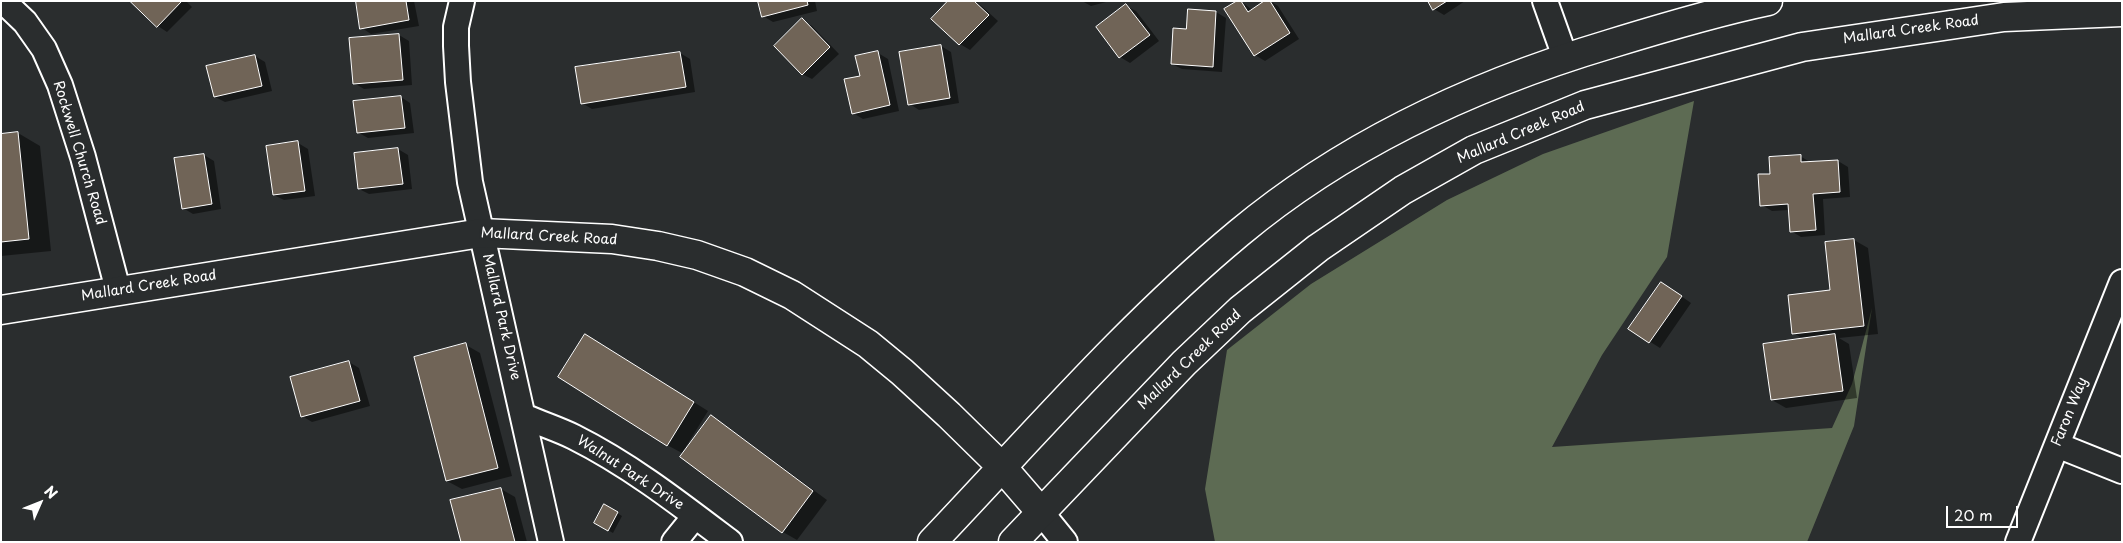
<!DOCTYPE html>
<style>
body{margin:0}
#map{position:relative;width:2123px;height:543px;overflow:hidden;background:#2a2d2e;font-family:"Playpen Sans",sans-serif}
canvas{display:block}
.frame{position:absolute;inset:0;border:2px solid #fff;pointer-events:none}
.north{position:absolute;left:15px;top:478px;width:50px;height:50px;-webkit-text-stroke:4px #2a2d2e;paint-order:stroke;rotate:46deg;font-size:14px;font-weight:700;line-height:20px;text-align:center;color:#fff}
.north::after{content:'';display:block;margin:auto;width:18px;height:22px;background:#fff;clip-path:polygon(50% 0,100% 100%,50% 72%,0 100%)}
.scale{position:absolute;left:1946px;top:506px;width:72px;height:22px;box-sizing:border-box;border:2px solid #fff;border-top:0;padding-left:6px;font-size:15px;line-height:18px;white-space:nowrap;color:#fff;-webkit-text-stroke:4px #2a2d2e;paint-order:stroke}
</style>
<div id="map">
<canvas width="2123" height="543"></canvas>
<div class="frame"></div>
<div class="north">N</div>
<div class="scale">20 m</div>
</div>
<script>
const context = document.querySelector('canvas').getContext('2d');
context.lineJoin = 'round';
function fill(path, color) {
  context.fillStyle = color;
  context.fill(path, 'evenodd');
}
function trace(path, color, width, dash) {
  context.strokeStyle = color;
  context.lineWidth = width;
  context.lineCap = dash ? 'butt' : 'round';
  context.setLineDash(dash || []);
  context.stroke(path);
}
function label(font, color, halo, rows, align = 'center') {
  context.font = font + ' "Playpen Sans",sans-serif';
  context.lineWidth = 5;
  context.setLineDash([]);
  context.textBaseline = 'middle';
  context.strokeStyle = halo;
  context.fillStyle = color;
  for (const [text, x, y, turn = 0] of rows) {
    context.save();
    context.translate(x, y);
    context.rotate((+turn || 0) * Math.PI / 180);
    context.textAlign = isNaN(turn) ? turn : align;
    if (halo) context.strokeText(text, 0, 0);
    context.fillText(text, 0, 0);
    context.restore();
  }
}
const green = new Path2D(`
 M 1694,101 L 1667,257 L 1602,355 L 1552,447 L 1832,428 L 1852,384 L 1872,308 L 1854,426 L 1807,542 L 1215,542 L 1205,489 L 1227,350 L 1311,284 L 1447,200 L 1543,154 Z`);
const shadow = new Path2D(`
 M 132,1 L 186,1 L 192,7 L 167,32 L 158,26 Z
 M 357,1 L 414,1 L 419,26 L 371,34 L 362,28 Z
 M 759,1 L 815,1 L 817,11 L 773,22 L 763,16 Z
 M 950,1 L 976,1 L 998,21 L 970,50 L 960,44 L 933,19 Z
 M 1082,1 L 1110,1 L 1091,6 Z
 M 1241,1 L 1252,10 L 1270,1 L 1278,6 L 1299,39 L 1265,61 L 1255,55 Z
 M 1429,1 L 1465,1 L 1444,15 L 1434,9 Z
 M 1126,6 L 1136,11 L 1159,41 L 1130,63 L 1120,57 Z
 M 1189,10 L 1216,12 L 1226,18 L 1222,72 L 1182,69 L 1172,64 L 1187,31 Z
 M 802,20 L 812,26 L 839,54 L 812,79 L 802,74 Z
 M 399,35 L 409,41 L 412,85 L 364,89 L 354,83 Z
 M 941,46 L 951,52 L 959,103 L 919,110 L 910,104 Z
 M 680,53 L 690,59 L 695,92 L 592,109 L 582,103 L 576,68 Z
 M 878,53 L 888,59 L 899,111 L 863,119 L 853,113 L 861,77 Z
 M 255,56 L 265,62 L 272,91 L 225,102 L 215,97 Z
 M 401,97 L 410,103 L 414,133 L 368,138 L 359,133 Z
 M 18,133 L 40,146 L 51,251 L 1,256 L 1,135 Z
 M 298,143 L 308,149 L 315,196 L 284,200 L 274,195 Z
 M 398,149 L 408,155 L 412,189 L 369,194 L 359,189 Z
 M 204,155 L 214,161 L 221,209 L 193,214 L 183,208 L 176,159 Z
 M 1800,156 L 1810,162 L 1838,161 L 1848,167 L 1850,197 L 1823,199 L 1825,235 L 1801,237 L 1791,231 L 1789,210 L 1772,211 L 1762,205 L 1771,175 Z
 M 1854,240 L 1868,248 L 1878,334 L 1839,338 L 1849,344 L 1857,398 L 1786,408 L 1772,400 L 1805,340 L 1794,333 L 1832,291 Z
 M 1671,289 L 1691,303 L 1660,348 L 1630,329 Z
 M 600,343 L 708,411 L 682,453 L 667,445 Z
 M 466,345 L 480,353 L 512,476 L 462,489 L 447,481 Z
 M 349,362 L 359,368 L 370,406 L 312,422 L 302,416 Z
 M 711,417 L 725,425 L 827,500 L 797,540 L 783,532 L 681,457 Z
 M 501,489 L 515,497 L 527,542 L 462,542 Z
 M 605,506 L 622,516 L 613,533 L 595,523 Z`);
const building = new Path2D(`
 M 130,1 L 182,1 L 157,27 Z
 M 356,1 L 406,1 L 409,20 L 360,29 Z
 M 758,1 L 807,1 L 808,5 L 762,17 Z
 M 948,1 L 974,1 L 989,15 L 959,45 L 931,19 Z
 M 1237,1 L 1241,1 L 1248,12 L 1264,1 L 1270,1 L 1290,33 L 1254,56 L 1224,9 Z
 M 1428,1 L 1447,1 L 1433,10 Z
 M 1126,4 L 1150,35 L 1119,58 L 1096,27 Z
 M 1188,9 L 1216,11 L 1213,67 L 1171,64 L 1173,28 L 1186,29 Z
 M 802,18 L 830,47 L 802,75 L 774,46 Z
 M 399,34 L 403,80 L 353,84 L 349,38 Z
 M 941,45 L 950,98 L 908,105 L 899,52 Z
 M 878,51 L 890,105 L 852,114 L 844,79 L 860,76 L 855,56 Z
 M 680,52 L 686,87 L 581,104 L 575,67 Z
 M 255,55 L 262,86 L 214,97 L 206,66 Z
 M 401,96 L 405,128 L 357,133 L 353,101 Z
 M 18,132 L 29,239 L 1,242 L 1,134 Z
 M 298,141 L 305,191 L 273,195 L 266,146 Z
 M 398,148 L 403,184 L 358,189 L 354,153 Z
 M 204,154 L 212,204 L 182,209 L 174,158 Z
 M 1801,155 L 1801,162 L 1838,160 L 1840,192 L 1813,194 L 1816,230 L 1790,232 L 1788,204 L 1760,206 L 1758,174 L 1770,174 L 1769,157 Z
 M 1854,239 L 1864,326 L 1792,334 L 1788,295 L 1830,290 L 1825,242 Z
 M 1661,282 L 1682,296 L 1649,343 L 1628,329 Z
 M 585,334 L 694,402 L 667,446 L 558,377 Z
 M 1835,334 L 1843,391 L 1771,400 L 1763,344 Z
 M 466,343 L 498,468 L 446,481 L 414,357 Z
 M 349,361 L 360,401 L 301,417 L 290,377 Z
 M 711,415 L 813,491 L 782,533 L 680,457 Z
 M 501,488 L 515,542 L 461,542 L 450,500 Z
 M 604,504 L 618,512 L 608,531 L 594,523 Z`);
const minor = new Path2D(`
 M 3,1 L 25,22 L 44,49 L 60,85 L 83,157 L 118,290
 M 462,1 L 456,27 L 456,46 L 458,82 L 470,182 L 551,542
 M 1545,1 L 1565,57
 M 524,416 C 541,424 558,429 574,437 C 630,465 680,504 730,542
 M 2057,445 L 2122,471
 M 1040,511 L 1065,542
 M 674,542 L 695,516
 M 2018,542 L 2122,282`);
const secondary = new Path2D(`
 M 1,310 L 481,233 L 612,239 L 658,246 L 697,255 L 745,272 L 792,295 L 868,344 L 902,372 L 949,415 L 1002,467 L 1040,511
 M 932,542 C 1032,437 1127,326 1239,233 C 1347,143 1476,84 1610,44 C 1662,28 1715,12 1768,1
 M 1013,542 L 1184,363 L 1240,310 L 1318,248 L 1403,190 L 1474,150 L 1585,105 L 1802,47 L 2004,17 L 2122,12`);
const streetNames = [
 ["Mallard Creek Road",1911,30,-8],
 ["Mallard Creek Road",1521,133,-23],
 ["Rockwell Church Road",79,153,73],
 ["Mallard Creek Road",549,237,3],
 ["Mallard Creek Road",149,286,-9],
 ["Mallard Park Drive",501,317,77],
 ["Mallard Creek Road",1190,360,-44],
 ["Faron Way",2070,412,-68],
 ["Walnut Park Drive",630,473,33]
];
fill(green, '#5d6b53');
fill(shadow, '#0007');
fill(building, '#706457');
trace(building, '#fff', 1);
trace(minor, '#fff', 28);
trace(secondary, '#fff', 31);
trace(minor, '#2a2d2e', 24);
trace(secondary, '#2a2d2e', 28);
label('14px', '#fff', '#2a2d2e', streetNames);
</script>
